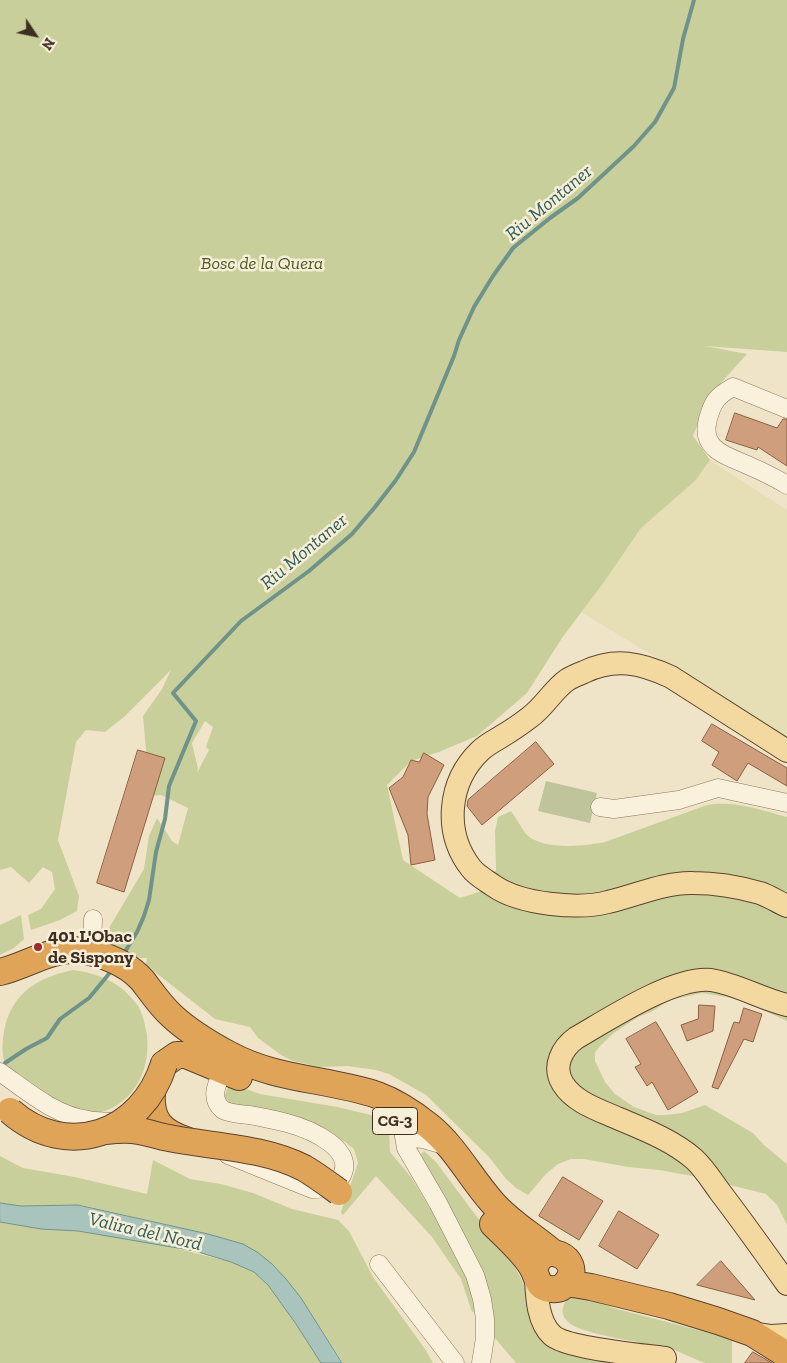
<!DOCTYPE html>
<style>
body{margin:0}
#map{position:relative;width:787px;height:1363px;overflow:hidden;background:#f0e4c8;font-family:"Zilla Slab",serif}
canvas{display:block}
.north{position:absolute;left:10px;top:10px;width:50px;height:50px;-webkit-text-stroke:4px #f7eed8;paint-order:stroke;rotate:124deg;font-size:14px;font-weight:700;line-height:20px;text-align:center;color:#3d2e20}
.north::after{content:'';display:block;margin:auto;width:18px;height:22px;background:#3d2e20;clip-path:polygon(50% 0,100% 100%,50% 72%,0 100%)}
</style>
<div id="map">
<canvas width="787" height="1363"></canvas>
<div class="north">N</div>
</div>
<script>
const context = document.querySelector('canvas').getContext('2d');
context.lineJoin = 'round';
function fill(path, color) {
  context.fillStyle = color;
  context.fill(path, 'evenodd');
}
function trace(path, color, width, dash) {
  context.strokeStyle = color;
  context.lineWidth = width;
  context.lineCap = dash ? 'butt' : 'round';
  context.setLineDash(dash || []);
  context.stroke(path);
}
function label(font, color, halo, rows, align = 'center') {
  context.font = font + ' "Zilla Slab",serif';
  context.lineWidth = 5;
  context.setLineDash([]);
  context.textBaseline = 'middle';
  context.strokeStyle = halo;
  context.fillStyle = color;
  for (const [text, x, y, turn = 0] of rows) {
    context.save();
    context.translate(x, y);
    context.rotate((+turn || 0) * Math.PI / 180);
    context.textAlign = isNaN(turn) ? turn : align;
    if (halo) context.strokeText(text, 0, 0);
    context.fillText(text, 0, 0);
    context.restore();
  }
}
const farmland = new Path2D(`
 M 710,460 L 787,510 L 787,737 L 581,612 L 641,528 L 695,481 Z`);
const green = new Path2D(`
 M 0,0 L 787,0 L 787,352 L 705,346 L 747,354 L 710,395 L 693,436 L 710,460 L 695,481 L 641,528 L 604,582 L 562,638 L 527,693 L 477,736 L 439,752 L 411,761 L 387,785 L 403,860 L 460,898 L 485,890 L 496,870 L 495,831 L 498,817 L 511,811 C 516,818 521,827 526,834 C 543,851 584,846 605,842 L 707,805 C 733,800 762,810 787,817 L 787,1021 L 738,999 L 702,993 L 670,1000 L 651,1012 L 638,1017 L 614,1033 L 599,1047 L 595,1053 L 595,1061 L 605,1082 L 615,1094 L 634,1107 L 656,1115 L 665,1115 L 682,1113 L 705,1105 L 753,1133 L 764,1145 L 787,1164 L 787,1225 L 777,1205 L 766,1194 L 698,1177 L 659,1170 L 628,1167 L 584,1159 L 571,1159 L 558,1164 L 546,1174 L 528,1195 L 516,1188 L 506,1179 L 489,1157 L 426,1095 L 389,1074 L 376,1070 L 348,1066 L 320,1067 L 293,1061 L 281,1055 L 258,1038 L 250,1027 L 215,1019 L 146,965 L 147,958 C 133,959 116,949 108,938 L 109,928 L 144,869 L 149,836 L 157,818 L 172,841 L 178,845 L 188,808 L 161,795 L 150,796 L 143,716 L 162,689 L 171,670 L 124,717 L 105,732 L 86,730 L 76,742 L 58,840 L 79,896 L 77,911 L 60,920 L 31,930 L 28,915 L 41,909 L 55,889 L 52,872 L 43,867 L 29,883 L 11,867 L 0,870 ZM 205,721 L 213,727 L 206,747 L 209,750 L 197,773 L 198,769 L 192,743 Z
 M 21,915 L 24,939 L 14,948 L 0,955 L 0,925 Z
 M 73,970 C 99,973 122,983 138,1006 C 143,1014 145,1025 147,1035 C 150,1064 140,1092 114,1107 C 102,1113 90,1115 77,1117 C 60,1105 44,1093 27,1082 C 21,1077 13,1074 8,1068 C 2,1062 2,1047 3,1039 C 7,997 34,978 73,970 Z
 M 229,1086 L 238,1086 L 260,1094 L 337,1107 L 371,1115 L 389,1127 L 390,1152 L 411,1177 L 434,1215 L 473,1285 L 479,1310 L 472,1312 L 461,1279 L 432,1237 L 376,1176 L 343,1215 L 341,1212 L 358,1163 L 354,1149 L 345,1142 L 293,1115 L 272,1110 L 239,1107 L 229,1105 L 224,1099 L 226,1091 Z
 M 424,1151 L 436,1162 L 480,1221 L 510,1250 L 506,1255 C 525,1277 530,1305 540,1332 L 644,1363 L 516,1363 L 494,1337 L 419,1156 Z
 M 0,1156 L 23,1168 L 75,1177 L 147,1194 L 153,1160 L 190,1179 L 221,1184 L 253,1193 L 292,1209 L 338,1220 L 349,1231 L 373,1277 L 425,1349 L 433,1363 L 343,1363 L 301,1298 L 208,1234 L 81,1205 L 21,1206 L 0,1203 Z
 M 0,1222 L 41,1229 L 78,1231 L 167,1246 L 231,1262 L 254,1272 L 267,1284 L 296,1324 L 321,1363 L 0,1363 Z
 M 571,1296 L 582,1297 L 617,1309 L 717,1335 L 732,1341 L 732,1363 C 724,1363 713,1363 705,1363 C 693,1359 681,1352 669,1348 C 648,1343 581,1335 568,1322 C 559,1313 562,1303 571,1296 Z`);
const cemetery = new Path2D(`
 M 546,781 L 597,793 L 590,823 L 538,811 Z`);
const water = new Path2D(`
 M 0,1203 L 21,1206 L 78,1205 L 208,1234 L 243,1244 L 257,1252 L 272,1264 L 286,1279 L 301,1298 L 342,1363 L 321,1363 L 296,1324 L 268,1285 L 254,1272 L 231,1262 L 195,1251 L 125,1239 L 78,1231 L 41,1229 L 0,1222 Z`);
const stream = new Path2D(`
 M 123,955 L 137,932 L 144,916 L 149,900 L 156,852 L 165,819 L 169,786 L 196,721 L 173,693 L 241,621 L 309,571 L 352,534 L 375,507 L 396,480 L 414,452 L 454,356 L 459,340 L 474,307 L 493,276 L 513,248 L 550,218 L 578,198 L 634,146 L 655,122 L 674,88 L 683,39 L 694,0
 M 5,1063 L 26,1049 L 47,1038 L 60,1019 L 89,998 L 113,969`);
const building = new Path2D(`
 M 735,413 L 777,428 L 783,419 L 787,419 L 787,466 L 758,447 L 757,450 L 726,440 Z
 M 712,724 L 787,768 L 787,786 L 748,763 L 737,781 L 712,765 L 719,752 L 702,741 Z
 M 536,742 L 554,764 L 482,825 L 467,806 L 468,800 Z
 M 138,750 L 165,758 L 124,892 L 97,883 Z
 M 424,753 L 444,765 L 428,797 L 427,814 L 435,860 L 411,865 L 408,835 L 389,788 L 403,777 L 411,760 L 419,762 Z
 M 699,1005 L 715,1006 L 713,1031 L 687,1041 L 681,1025 L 698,1019 Z
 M 744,1008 L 762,1014 L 753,1042 L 744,1039 L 718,1089 L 712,1087 L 732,1027 L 734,1022 L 739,1023 Z
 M 656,1022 L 698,1092 L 668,1110 L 652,1082 L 647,1086 L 635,1067 L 641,1064 L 626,1039 Z
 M 563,1177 L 603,1201 L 579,1240 L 539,1216 Z
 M 619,1211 L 659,1235 L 637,1269 L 599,1246 Z
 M 721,1261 L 755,1300 L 697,1285 Z
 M 753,1352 L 772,1363 L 745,1363 Z`);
const minor = new Path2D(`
 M 787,409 L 733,387 C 717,396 713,401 708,419 C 700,448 724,455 745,464 C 759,470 774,477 787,485
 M 600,807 L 614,809 L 679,800 L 718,788 L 787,803
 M 92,952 L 93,919
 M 223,1070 C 217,1084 209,1098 223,1110 C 231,1114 241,1114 249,1115 C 262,1117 275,1120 287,1123 C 309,1129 361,1150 339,1180 C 333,1189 322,1189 312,1189 L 228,1155
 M 0,1072 C 27,1091 54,1115 88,1120 C 96,1122 106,1121 115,1122
 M 384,1102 L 402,1125 L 406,1148 L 438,1203 L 475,1275 L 482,1299 L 485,1319 L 485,1338 L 481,1363
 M 406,1142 L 411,1138 L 423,1139 L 448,1146
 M 379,1264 L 455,1363`);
const major = new Path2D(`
 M 787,751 L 671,677 C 641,663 615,657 584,672 C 579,674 572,677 567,680 C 553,690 544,707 530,717 C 520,725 509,732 499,738 C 492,742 485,746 480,751 C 448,782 443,832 471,868 C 476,875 487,881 494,886 C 520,904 578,910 608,902 C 635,896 664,882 693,883 C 714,883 739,887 760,893 C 769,896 778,902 787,906
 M 787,1005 C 761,999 737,984 711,980 C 674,976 609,1019 576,1038 C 562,1048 552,1067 563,1084 C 574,1102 599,1110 617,1118 C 643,1129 672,1140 694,1159 C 704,1168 712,1181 720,1192 C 743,1222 765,1253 787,1284
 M 536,1280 C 537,1298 538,1322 552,1335 C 565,1348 643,1355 665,1358
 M 752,1333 L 771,1336 L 787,1335`);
const highway = new Path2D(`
 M 0,972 C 33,964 57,942 94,953 C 112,958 130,966 143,981 C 152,993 160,1005 172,1016 C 188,1031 208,1043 228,1054 C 278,1081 326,1078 377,1095 C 396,1102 414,1114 429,1126 C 455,1147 470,1177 492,1202 C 509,1222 532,1235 552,1252
 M 164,1064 L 177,1055 L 186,1055 L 239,1077
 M 152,1092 C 150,1120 161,1132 186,1140
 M 493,1224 C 504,1235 528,1256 534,1271 C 538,1279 538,1288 550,1289 C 557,1290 563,1288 567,1282 C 585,1259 541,1236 534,1271
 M 567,1283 L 591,1287 L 669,1306 L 718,1321 L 752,1333 L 787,1355`);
const highwayBridge = new Path2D(`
 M 10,1111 C 67,1161 142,1134 164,1064
 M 105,1131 C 114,1130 123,1129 132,1130 C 145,1131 157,1136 169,1138 C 214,1147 263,1147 304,1168 C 316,1175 328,1184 339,1192`);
const markers = [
 [38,947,5,"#9e2a2b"]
];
const shields = [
 [395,1121,45]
];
const shieldNames = [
 ["CG-3",395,1121]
];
const parkNames = [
 ["Bosc de la Quera",262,264]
];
const poiNames = [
 ["401 L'Obac",48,937],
 ["de Sispony",48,958]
];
const waterNames = [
 ["Riu Montaner",549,203,-40],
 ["Riu Montaner",304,552,-40],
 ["Valira del Nord",145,1232,13]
];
fill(farmland, '#e6deb5');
fill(green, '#c9cf9b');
fill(cemetery, '#bfc49a');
fill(water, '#a9c4bc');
trace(water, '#6f938a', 1);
trace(stream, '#6f938a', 4);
fill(building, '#cf9f7d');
trace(building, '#8d5f41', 1);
trace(minor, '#8d765c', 19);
trace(major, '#5b4430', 24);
trace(highway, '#5b4430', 28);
trace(minor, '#faf1dc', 18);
trace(major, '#f3d9a0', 22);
trace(highway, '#e0a458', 26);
trace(highwayBridge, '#5b4430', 28, []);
trace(highwayBridge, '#e0a458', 26);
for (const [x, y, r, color] of markers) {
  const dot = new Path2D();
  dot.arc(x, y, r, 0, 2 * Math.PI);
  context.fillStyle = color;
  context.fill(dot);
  trace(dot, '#f7eed8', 2);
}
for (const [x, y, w] of shields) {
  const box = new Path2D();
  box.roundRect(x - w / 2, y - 13.5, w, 27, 4);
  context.fillStyle = '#f7eed8';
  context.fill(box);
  trace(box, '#3d2e20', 1);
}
label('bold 16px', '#3d2e20', null, shieldNames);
label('italic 18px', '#4d5a26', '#f7eed8', parkNames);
label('bold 18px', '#3d2e20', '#f7eed8', poiNames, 'left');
label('italic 19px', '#2f5d5a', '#f7eed8', waterNames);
</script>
